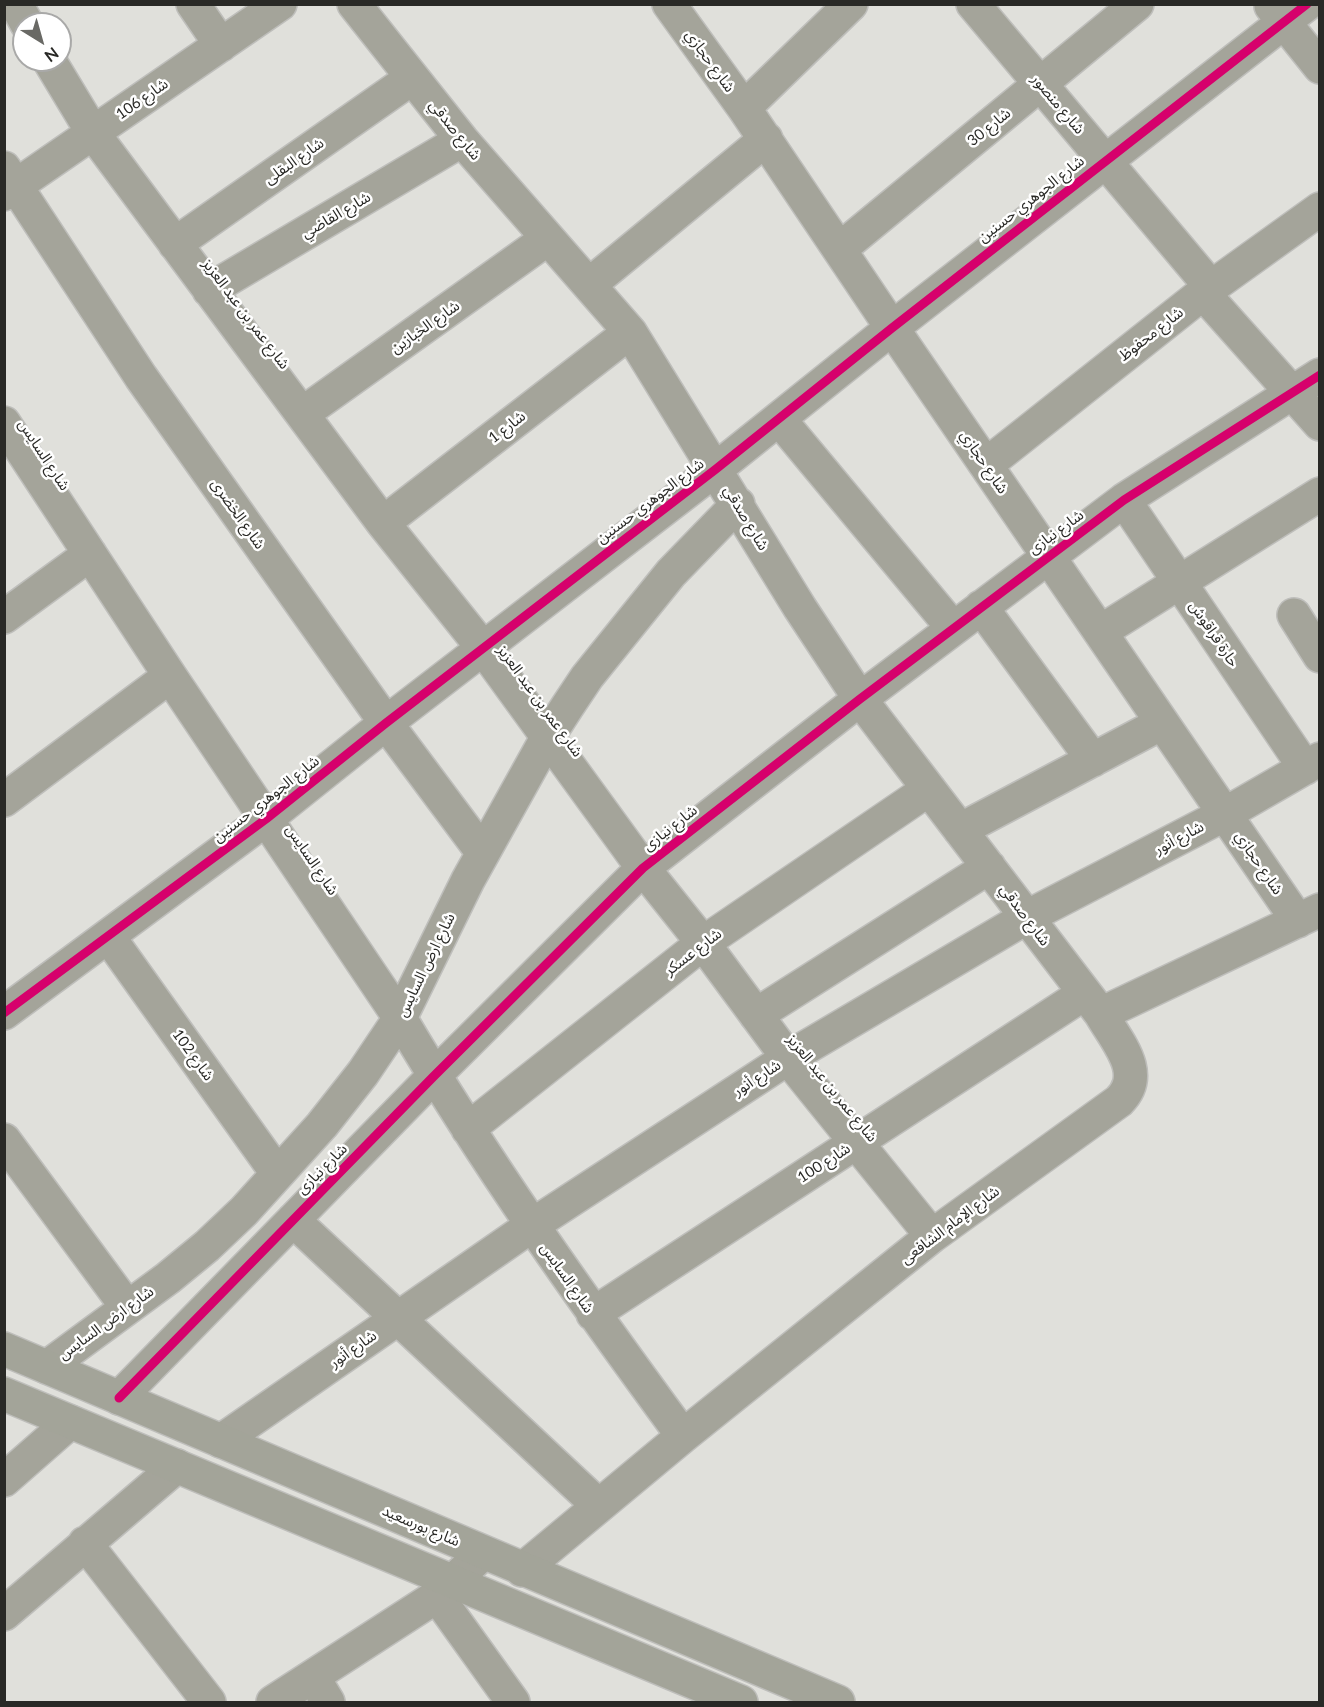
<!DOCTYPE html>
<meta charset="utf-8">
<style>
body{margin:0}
#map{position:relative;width:1324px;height:1707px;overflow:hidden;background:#e0e0db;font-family:Lato,sans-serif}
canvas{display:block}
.frame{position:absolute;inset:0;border:6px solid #292926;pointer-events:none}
.north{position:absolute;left:12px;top:12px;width:60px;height:60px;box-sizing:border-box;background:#fff;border:2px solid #a9a9a8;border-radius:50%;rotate:143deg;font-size:16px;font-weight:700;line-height:24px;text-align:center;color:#292926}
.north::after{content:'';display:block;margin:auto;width:21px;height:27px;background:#696965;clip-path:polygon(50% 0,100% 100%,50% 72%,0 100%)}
</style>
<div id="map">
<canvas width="1324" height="1707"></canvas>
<div class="frame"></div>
<div class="north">N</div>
</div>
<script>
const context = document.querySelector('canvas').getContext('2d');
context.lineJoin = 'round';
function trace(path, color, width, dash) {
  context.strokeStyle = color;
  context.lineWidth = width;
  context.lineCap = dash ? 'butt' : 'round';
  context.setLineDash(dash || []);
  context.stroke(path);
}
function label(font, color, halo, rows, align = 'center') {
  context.font = font + ' Lato,"Noto Sans Arabic",sans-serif';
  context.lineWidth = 5;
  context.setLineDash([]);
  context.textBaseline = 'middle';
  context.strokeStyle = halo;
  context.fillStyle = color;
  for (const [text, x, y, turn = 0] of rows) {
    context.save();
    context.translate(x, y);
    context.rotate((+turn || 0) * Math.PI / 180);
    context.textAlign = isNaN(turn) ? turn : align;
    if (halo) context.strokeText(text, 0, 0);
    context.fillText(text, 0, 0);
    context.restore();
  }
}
const street = new Path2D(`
 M 16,4 L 27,24
 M 193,4 L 221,45
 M 354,4 L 462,140 L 630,332 L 800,608 L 860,699 L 1101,1014
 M 669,4 L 744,108 L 892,328 L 1298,921
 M 973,4 L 1211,287
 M 1271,6 L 1320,67
 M 49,60 L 93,133 L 383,523 L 483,648 L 643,868 L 703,943 L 788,1058 L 932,1236
 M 744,108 L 851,4
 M 4,168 L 141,377 L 386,723 L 483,853
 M 4,194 L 280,4
 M 175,244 L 412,78
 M 840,249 L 1137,4
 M 589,285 L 766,139
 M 209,290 L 462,140
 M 1203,293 L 1320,424
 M 302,414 L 547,239
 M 779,419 L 953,628
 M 4,423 L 170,676 L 400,1018 C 486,1164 583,1300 683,1436
 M 986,465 L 1203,293 L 1320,209
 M 1124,500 L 1305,768
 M 383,523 L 630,332
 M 981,607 L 1093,760
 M 1294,615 L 1320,656
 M 4,617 L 90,554
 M 1100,632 L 1320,494
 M 4,800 L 170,676
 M 960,830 L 1162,723
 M 108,936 L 277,1173
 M 4,1013 L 266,819 L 386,723 L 716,469 L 892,328 L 1307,4
 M 756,1015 L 989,867
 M 468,1129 L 703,943 L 929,789
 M 4,1140 L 127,1307
 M 293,1220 L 599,1506
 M 593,1314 L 1085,993
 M 47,1367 L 168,1278 L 207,1246 L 244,1211 L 322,1125 L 363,1073 L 400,1018 L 468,880 L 547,738 L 567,707 L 587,677 L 671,573 L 738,504
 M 119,1398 L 434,1076 L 643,868 L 860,699 L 1124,500 L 1320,375
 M 221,1441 L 531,1226 L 788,1058 L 1027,917 L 1225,814 L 1320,759
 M 4,1480 L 70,1422
 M 85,1543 L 209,1702
 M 522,1570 L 683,1436 L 932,1236 L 1119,1101 C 1147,1073 1117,1042 1101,1014 L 1320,910
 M 437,1596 L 513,1702
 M 4,1614 L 177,1466
 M 313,1677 L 328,1702
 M 273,1702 L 437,1596 L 483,1553`);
const secondary = new Path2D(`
 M 4,1349 L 838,1702
 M 4,1394 L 741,1702`);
const cycleway = new Path2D(`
 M 4,1013 L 266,819 L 386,723 L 716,469 L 892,328 L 1307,4
 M 119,1398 L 434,1076 L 643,868 L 860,699 L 1124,500 L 1320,375`);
const streetNames = [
 ["شارع حجازي",710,61,54],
 ["شارع 106",142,99,-35],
 ["شارع منصور",1058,104,50],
 ["شارع 30",989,127,-39],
 ["شارع صدقي",455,130,51],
 ["شارع البقلى",294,161,-35],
 ["شارع الجوهري حسنين",1031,199,-38],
 ["شارع القاضي",336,215,-30],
 ["شارع عمر بن عبد العزيز",246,314,53],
 ["شارع الخبازين",425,327,-35],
 ["شارع محفوظ",1151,334,-38],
 ["شارع 1",507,427,-38],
 ["شارع السايس",44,455,57],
 ["شارع حجازي",984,462,56],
 ["شارع الجوهري حسنين",650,501,-37],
 ["شارع الخضرى",238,514,55],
 ["شارع صدقي",746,518,59],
 ["شارع نيازى",1056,532,-36],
 ["حارة قراقوش",1214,634,56],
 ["شارع عمر بن عبد العزيز",540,701,54],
 ["شارع الجوهري حسنين",266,799,-38],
 ["شارع نيازى",670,828,-38],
 ["شارع أنور",1179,838,-28],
 ["شارع السايس",312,860,56],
 ["شارع حجازي",1259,863,56],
 ["شارع صدقي",1025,915,53],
 ["شارع عسكر",693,952,-37],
 ["شارع ارض السايس",426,965,-64],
 ["شارع 102",193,1055,54],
 ["شارع أنور",757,1078,-33],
 ["شارع عمر بن عبد العزيز",832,1088,51],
 ["شارع 100",824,1163,-33],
 ["شارع نيازى",322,1169,-45],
 ["شارع الإمام الشافعى",950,1225,-37],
 ["شارع السايس",567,1278,55],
 ["شارع ارض السايس",106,1323,-36],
 ["شارع أنور",353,1349,-35],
 ["شارع بورسعيد",421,1526,23]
];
trace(street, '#bebebb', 36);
trace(secondary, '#bebebb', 36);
trace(street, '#a4a49a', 33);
trace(secondary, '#a3a499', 33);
trace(cycleway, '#d6006c', 9);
label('15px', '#292926', '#fff', streetNames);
</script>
